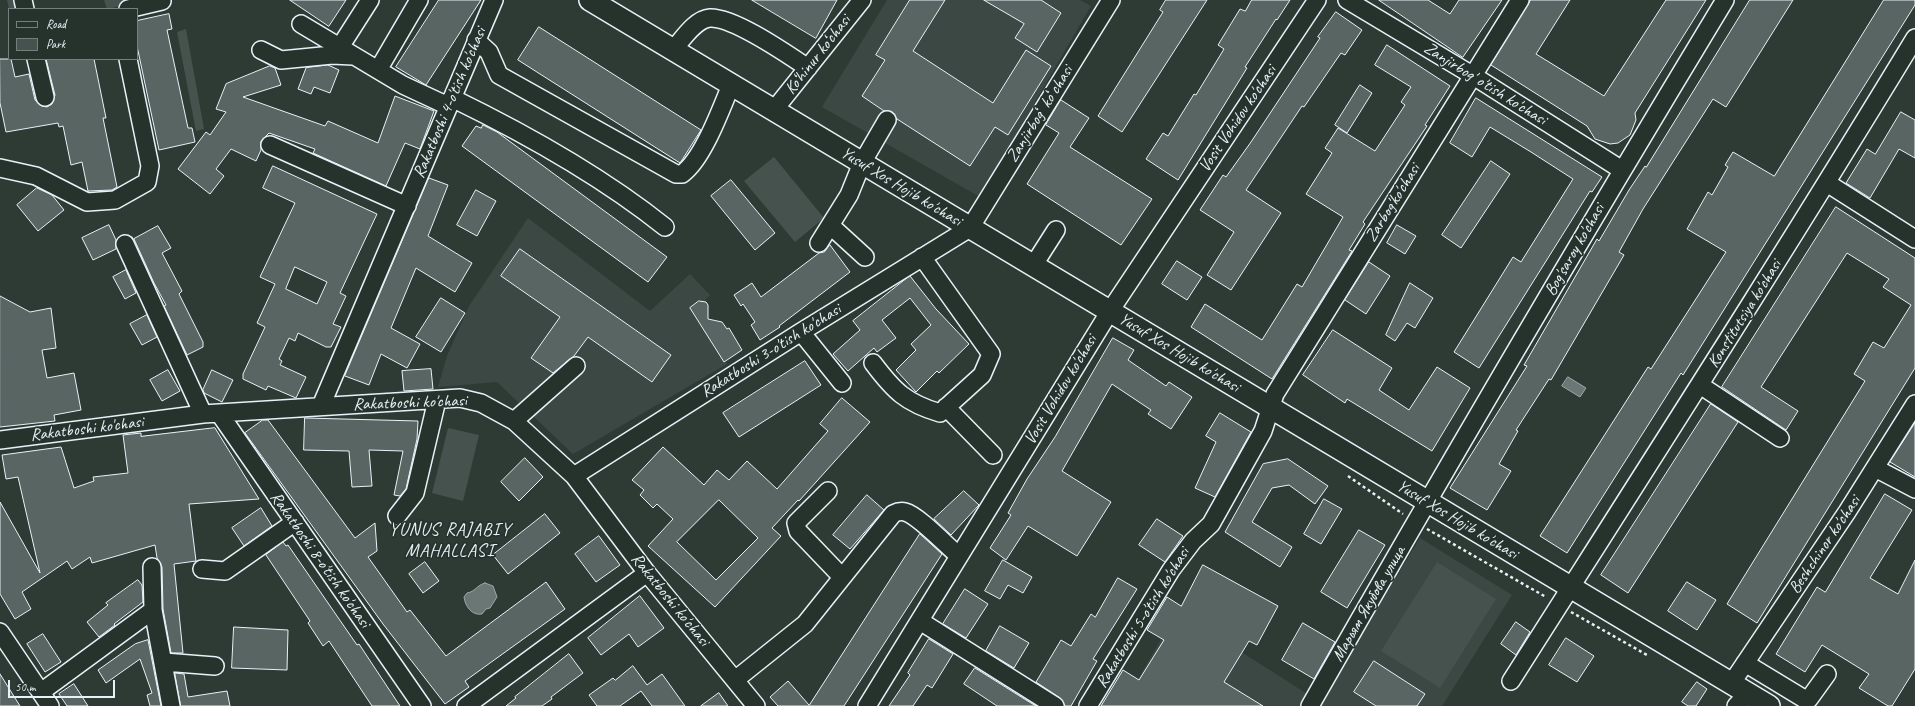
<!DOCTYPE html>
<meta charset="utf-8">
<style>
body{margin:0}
#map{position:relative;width:1915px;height:706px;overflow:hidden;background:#2e3b35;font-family:Caveat,sans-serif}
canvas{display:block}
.legend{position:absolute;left:8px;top:8px;width:130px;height:52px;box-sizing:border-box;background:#26332d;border:1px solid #747f7e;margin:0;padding:5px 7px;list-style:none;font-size:12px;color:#e8f1f8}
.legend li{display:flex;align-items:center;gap:8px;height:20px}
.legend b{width:20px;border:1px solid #747f7e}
.scale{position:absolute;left:8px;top:680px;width:107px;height:18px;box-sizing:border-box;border:2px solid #e8f1f8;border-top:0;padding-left:5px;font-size:12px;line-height:14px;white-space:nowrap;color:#e8f1f8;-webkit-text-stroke:3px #26332d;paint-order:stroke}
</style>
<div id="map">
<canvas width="1915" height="706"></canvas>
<ul class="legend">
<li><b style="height:5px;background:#26332d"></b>Road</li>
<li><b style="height:11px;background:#45524e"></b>Park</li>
</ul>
<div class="scale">50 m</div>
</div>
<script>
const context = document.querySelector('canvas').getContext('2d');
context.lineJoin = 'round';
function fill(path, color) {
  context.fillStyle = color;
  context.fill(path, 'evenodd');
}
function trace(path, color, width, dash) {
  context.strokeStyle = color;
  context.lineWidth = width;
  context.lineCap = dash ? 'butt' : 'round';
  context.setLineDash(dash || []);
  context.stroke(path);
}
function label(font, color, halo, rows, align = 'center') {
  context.font = font + ' Caveat,sans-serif';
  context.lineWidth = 3.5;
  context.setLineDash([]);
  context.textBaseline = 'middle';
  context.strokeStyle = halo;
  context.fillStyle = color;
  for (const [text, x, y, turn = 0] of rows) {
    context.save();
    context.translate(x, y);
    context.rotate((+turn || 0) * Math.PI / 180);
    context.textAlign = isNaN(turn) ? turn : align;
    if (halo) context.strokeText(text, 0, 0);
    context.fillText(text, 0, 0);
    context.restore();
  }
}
const built = new Path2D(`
 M 887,0 L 1080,0 L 1091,6 L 980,197 L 822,107 Z
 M 528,218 L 650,311 L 690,274 L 710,295 L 693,313 L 727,364 L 573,454 L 497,382 L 438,387 L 447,356 L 469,306 Z
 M 1420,538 L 1512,595 L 1442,706 L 1123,706 L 1177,611 L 1320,702 Z`);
const green = new Path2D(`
 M 7,0 L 17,0 L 18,9 L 9,9 Z
 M 104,0 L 150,0 L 107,9 Z
 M 186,29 L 204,129 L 196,131 L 177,32 Z
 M 774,157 L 824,218 L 795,242 L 744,181 Z
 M 448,428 L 479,435 L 463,501 L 432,493 Z
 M 1437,562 L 1496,599 L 1440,688 L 1381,651 Z`);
const water = new Path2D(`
 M 1568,377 L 1586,388 L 1580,397 L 1562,386 Z
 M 485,583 L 493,586 L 497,597 L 490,608 L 486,609 L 482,614 C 472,616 465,606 464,597 L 467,593 C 475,592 477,585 485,583 Z`);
const building = new Path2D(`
 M 290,0 L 346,0 L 329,26 Z
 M 439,0 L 481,0 L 426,85 L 396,67 Z
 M 752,0 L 837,0 L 816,38 Z
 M 910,0 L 945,0 L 913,51 L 993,103 L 1026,50 L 1051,66 L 1008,135 L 995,127 L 970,166 L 897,119 L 892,112 L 884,111 L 862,96 L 885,60 L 876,55 Z
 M 984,0 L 1041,0 L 1061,13 L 1037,52 L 1015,38 L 1024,24 Z
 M 1166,0 L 1207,0 L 1122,132 L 1098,116 L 1163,12 L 1160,10 Z
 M 1252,0 L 1290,0 L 1277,20 L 1276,19 L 1245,67 L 1247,68 L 1178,180 L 1146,159 L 1163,133 L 1168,136 L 1194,94 L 1196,95 L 1224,49 L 1218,45 L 1240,9 L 1245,11 Z
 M 1379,0 L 1428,0 L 1450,14 L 1459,0 L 1502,0 L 1463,57 Z
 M 1531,0 L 1570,0 L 1536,54 L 1604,96 L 1666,0 L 1706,0 L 1635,113 L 1636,120 L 1630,135 L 1618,143 L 1610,144 L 1595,139 L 1587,126 L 1491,65 Z
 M 1750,0 L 1793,0 L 1726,107 L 1713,99 L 1643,209 L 1619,252 L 1624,255 L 1551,380 L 1549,379 L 1516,430 L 1518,431 L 1499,464 L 1511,471 L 1487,510 L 1450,488 L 1527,366 L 1524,365 L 1597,239 L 1599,241 L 1629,190 L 1645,166 L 1646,167 Z
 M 1884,0 L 1915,0 L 1915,5 L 1683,375 L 1681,373 L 1567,553 L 1540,536 L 1648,367 L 1651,369 L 1726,252 L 1687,229 L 1708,192 L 1712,195 L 1728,167 L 1725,165 L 1733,152 L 1774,176 Z
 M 1336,12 L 1362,30 L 1345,55 L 1341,53 L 1304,107 L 1302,106 L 1246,190 L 1281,213 L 1231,290 L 1207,275 L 1234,232 L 1200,210 L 1223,175 L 1226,177 L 1251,142 L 1320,38 L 1318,37 Z
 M 169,14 L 172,29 L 167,30 L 188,128 L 192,128 L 195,142 L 159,150 L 137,46 L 137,21 Z
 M 539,27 L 701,130 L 682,160 L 680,163 L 518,60 Z
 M 1387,45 L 1450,86 L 1425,125 L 1427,126 L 1363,222 L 1365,224 L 1349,250 L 1352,251 L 1272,379 L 1191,327 L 1205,304 L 1262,340 L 1297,284 L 1302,287 L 1343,217 L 1306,194 L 1332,153 L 1325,148 L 1338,128 L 1375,151 L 1405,105 L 1401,102 L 1411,87 L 1375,65 Z
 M 0,59 L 11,59 L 15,77 L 29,74 L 35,100 L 42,106 L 47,107 L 52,104 L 55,95 L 46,59 L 94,59 L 106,118 L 103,118 L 117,187 L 112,190 L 88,191 L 82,162 L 71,165 L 63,126 L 59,127 L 58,123 L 6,132 L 0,103 Z
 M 328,65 L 339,70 L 330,93 L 314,87 L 311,94 L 298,89 L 306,68 Z
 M 270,66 L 275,68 L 281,85 L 243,97 L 325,126 L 328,121 L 378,143 L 395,96 L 434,111 L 420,149 L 405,143 L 386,186 L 313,153 L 315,149 L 269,133 L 261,141 L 261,150 L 256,161 L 231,149 L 216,169 L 224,176 L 210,194 L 178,169 L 206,132 L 210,135 L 226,112 L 216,109 L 226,84 Z
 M 1360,85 L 1372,93 L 1347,133 L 1335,125 Z
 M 1476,98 L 1602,177 L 1592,192 L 1590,191 L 1479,368 L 1454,352 L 1513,257 L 1521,262 L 1573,179 L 1531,152 L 1490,127 L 1472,157 L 1450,143 Z
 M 1061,100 L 1089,118 L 1070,147 L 1152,199 L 1121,245 L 1027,184 L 1059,133 L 1046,125 Z
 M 1901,112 L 1915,120 L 1915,158 L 1899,149 L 1870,198 L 1846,183 L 1867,149 L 1875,154 Z
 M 483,125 L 497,132 L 667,257 L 648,282 L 462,146 L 476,126 L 481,128 Z
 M 1491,161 L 1510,174 L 1461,248 L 1442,235 Z
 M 273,166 L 377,214 L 340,293 L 346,296 L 333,324 L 341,327 L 331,347 L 326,347 L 298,333 L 295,341 L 289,338 L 279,359 L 282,361 L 280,365 L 306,377 L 296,398 L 268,386 L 266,390 L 243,379 L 243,374 L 265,327 L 257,323 L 275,284 L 260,277 L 295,203 L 263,188 ZM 295,267 L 327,282 L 317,304 L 286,289 Z
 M 429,178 L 448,185 L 428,236 L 472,263 L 455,292 L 416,268 L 391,328 L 420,344 L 407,368 L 381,354 L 369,385 L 345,376 Z
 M 731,180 L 775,233 L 755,250 L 711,196 Z
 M 37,188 L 52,195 L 64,210 L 38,231 L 17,205 Z
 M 476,190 L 496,201 L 477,236 L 457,225 Z
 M 1836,207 L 1915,258 L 1915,368 L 1757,623 L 1727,604 L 1865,381 L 1854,374 L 1873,342 L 1884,348 L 1911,305 L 1883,287 L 1889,279 L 1847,253 L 1761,387 L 1798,411 L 1786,430 L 1722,387 Z
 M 109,225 L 116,240 L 116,249 L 93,260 L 82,238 Z
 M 1397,225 L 1416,236 L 1405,254 L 1387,243 Z
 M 158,226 L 171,248 L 162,253 L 182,291 L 179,294 L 203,342 L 203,347 L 187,355 L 164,306 L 166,305 L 154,283 L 134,239 Z
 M 830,245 L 850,272 L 779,326 L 780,327 L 760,340 L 751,325 L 755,322 L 743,304 L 741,306 L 734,295 L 752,283 L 761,297 L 819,253 L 824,252 Z
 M 520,249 L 671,355 L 652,382 L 588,337 L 574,356 L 553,373 L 531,358 L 560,317 L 501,276 Z
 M 1177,261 L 1202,277 L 1187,300 L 1162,284 Z
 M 1369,262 L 1390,276 L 1366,314 L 1345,300 Z
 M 126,270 L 136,293 L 125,299 L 113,277 Z
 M 910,276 L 936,309 L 969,344 L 939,373 L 937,371 L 916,392 L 896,370 L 916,350 L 911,344 L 931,325 L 910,298 L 882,320 L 896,338 L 877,352 L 874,348 L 848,371 L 833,354 L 860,330 L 853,321 Z
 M 1410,283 L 1433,298 L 1415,328 L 1407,323 L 1395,341 L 1386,335 Z
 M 0,296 L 30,312 L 51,308 L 56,348 L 42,350 L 47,378 L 74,373 L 81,410 L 54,415 L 55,421 L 0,427 Z
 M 441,298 L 465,313 L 441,352 L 416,337 Z
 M 699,301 L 706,302 L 708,305 L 708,319 L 722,322 L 727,329 L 729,328 L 742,350 L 724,362 L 690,308 Z
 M 147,315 L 157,337 L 142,345 L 130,324 Z
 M 1333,330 L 1392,368 L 1379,390 L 1409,410 L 1437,367 L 1470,388 L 1432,451 L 1347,399 L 1345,403 L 1303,375 Z
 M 1113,338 L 1134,350 L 1128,360 L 1166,386 L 1169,382 L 1192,397 L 1171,429 L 1148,414 L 1151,410 L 1112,384 L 1062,471 L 1111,502 L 1077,556 L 1028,526 L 1006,560 L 990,548 L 1011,515 L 1008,513 L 1027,479 L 1055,437 Z
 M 805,361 L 821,385 L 739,437 L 723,413 Z
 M 431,369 L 433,389 L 404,391 L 402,371 Z
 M 168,370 L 180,391 L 162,401 L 150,380 Z
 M 212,370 L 233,380 L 222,402 L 204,393 L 203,390 Z
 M 842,398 L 870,422 L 799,501 L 798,500 L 772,528 L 781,536 L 715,607 L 648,546 L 673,519 L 657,504 L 653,508 L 640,495 L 644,490 L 632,480 L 663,447 L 704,485 L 717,470 L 729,480 L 747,461 L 777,489 L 828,431 L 820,424 ZM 719,500 L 758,538 L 716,580 L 677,542 Z
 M 1711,404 L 1738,422 L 1628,593 L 1601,575 Z
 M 1220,413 L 1251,432 L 1215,497 L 1195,488 L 1216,442 L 1206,436 Z
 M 305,418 L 418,421 L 417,439 L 406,489 L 400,496 L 394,495 L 403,451 L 369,450 L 372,486 L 352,487 L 349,451 L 304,450 Z
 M 263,420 L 268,420 L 355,538 L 375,523 L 377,551 L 368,557 L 407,612 L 410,610 L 446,656 L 546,582 L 565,609 L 465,681 L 469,687 L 445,704 L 383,624 L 245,433 Z
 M 1915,423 L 1915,477 L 1890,462 Z
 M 215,428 L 259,499 L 189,504 L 196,561 L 174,564 L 183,653 L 171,653 L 163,609 L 162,567 L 157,558 L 155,545 L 92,563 L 90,557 L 72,569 L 67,561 L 22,592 L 31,609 L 15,619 L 0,594 L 0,502 L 40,573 L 18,477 L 6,479 L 2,455 L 61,447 L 74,488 L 94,481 L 93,477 L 128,473 L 123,435 L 141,433 L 141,436 Z
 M 525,458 L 543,477 L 519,501 L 501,482 Z
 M 1288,459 L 1328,486 L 1315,504 L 1289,485 L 1272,488 L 1252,522 L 1292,547 L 1280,567 L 1225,532 L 1263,464 Z
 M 964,491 L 979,505 L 951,535 L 934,519 Z
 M 1885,494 L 1912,510 L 1870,578 L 1898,594 L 1915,560 L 1915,669 L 1892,706 L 1888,706 L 1859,688 L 1869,674 L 1822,645 L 1805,672 L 1776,654 L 1817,587 L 1825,592 Z
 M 867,495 L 884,510 L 850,549 L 833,535 Z
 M 1324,499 L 1342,509 L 1321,544 L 1304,534 Z
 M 261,508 L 272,526 L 244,546 L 232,528 Z
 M 545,514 L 560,533 L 508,574 L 493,555 Z
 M 1157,519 L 1183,536 L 1165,562 L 1139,545 Z
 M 1359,530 L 1385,545 L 1347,608 L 1321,592 Z
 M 920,534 L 942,554 L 844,706 L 778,706 L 770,697 L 788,681 L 809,705 Z
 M 599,536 L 620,565 L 596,582 L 575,554 Z
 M 283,542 L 286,546 L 288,545 L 357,645 L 359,644 L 400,706 L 372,706 L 329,641 L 323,646 L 308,623 L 310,621 L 266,555 Z
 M 1003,560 L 1032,577 L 1023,593 L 1008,585 L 1000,599 L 985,591 Z
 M 425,562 L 439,581 L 423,593 L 409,574 Z
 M 1203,565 L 1278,606 L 1257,645 L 1249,641 L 1224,682 L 1263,706 L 1101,706 L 1123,670 L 1139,680 L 1164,640 L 1147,630 L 1167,597 L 1181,606 Z
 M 1118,578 L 1137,589 L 1093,659 L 1097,661 L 1071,706 L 1065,706 L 1060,698 L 1036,682 L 1061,640 L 1071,646 L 1091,614 L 1095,617 Z
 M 138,580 L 142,585 L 143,602 L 114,624 L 115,625 L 99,637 L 87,622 L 108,605 L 106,603 Z
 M 1687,582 L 1716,600 L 1697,630 L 1668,611 Z
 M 965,589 L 988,604 L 966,638 L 943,624 Z
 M 640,596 L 664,628 L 638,647 L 629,634 L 601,655 L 588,638 Z
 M 1516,622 L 1530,632 L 1516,655 L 1501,644 Z
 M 1303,623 L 1335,642 L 1314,679 L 1282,660 Z
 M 1000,626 L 1029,643 L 1014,668 L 986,651 Z
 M 234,627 L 288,630 L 287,670 L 232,668 Z
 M 43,634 L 61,662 L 45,672 L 27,644 Z
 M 1566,638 L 1594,656 L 1577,682 L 1549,665 Z
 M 929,639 L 953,654 L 932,688 L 927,685 L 913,706 L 889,706 L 910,675 L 908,673 Z
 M 148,640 L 161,706 L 150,706 L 147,695 L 152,693 L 140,659 L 106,683 L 98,670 L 135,644 Z
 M 569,654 L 583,673 L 551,697 L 552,699 L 542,706 L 506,706 L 516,698 L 515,697 Z
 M 1374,661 L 1425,694 L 1417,706 L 1376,706 L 1354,692 Z
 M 633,666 L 647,685 L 662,674 L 685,706 L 652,706 L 641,691 L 620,706 L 597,706 L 589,695 L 613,678 L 615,680 Z
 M 975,668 L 1026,700 L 1036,706 L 997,706 L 964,684 Z
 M 175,673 L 184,674 L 188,697 L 227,691 L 230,706 L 181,706 Z
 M 0,674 L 20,706 L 0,706 Z
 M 1697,682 L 1707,689 L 1696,706 L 1688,706 L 1682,702 Z
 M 74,684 L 88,706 L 67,706 L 59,694 Z
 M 719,693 L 728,706 L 701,706 Z`);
const path = new Path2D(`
 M 1348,476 L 1403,514
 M 1427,529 L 1546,597
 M 1571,612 L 1647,655`);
const minor = new Path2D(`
 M 23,0 L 25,9
 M 1347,0 L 1472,75 L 1622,170
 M 128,9 L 162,1
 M 301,24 L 403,85 L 448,106
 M 476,40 L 489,52 L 499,75 L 676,174 L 682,174 C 703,159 721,109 731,85
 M 261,50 L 281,60 L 332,55 L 353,56
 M 673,50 C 682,40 695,19 710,18 C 734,17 787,54 808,68
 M 332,55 L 340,47 L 370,0
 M 36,59 L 45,97
 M 378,70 L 419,0
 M 452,98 C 526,134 600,175 665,227
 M 774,110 L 862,0
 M 270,145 L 407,206
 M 0,168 L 36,176 L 87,202 L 115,200 L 147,182 L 150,166 L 128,59
 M 1827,183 L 1915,239
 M 831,226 L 865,257
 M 819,243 L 849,195 L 862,163 L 887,120
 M 125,244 L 203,414
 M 1033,266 L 1056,230
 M 801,332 L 842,383
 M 873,363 C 894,391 906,403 940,413 L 982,375 L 991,354 L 922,257
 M 1700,385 L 1780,438
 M 321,406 L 494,0
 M 946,407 L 993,455
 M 219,413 L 422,706
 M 514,421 L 576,366
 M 0,440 L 203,414 L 460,398 L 481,403 L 514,421 L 574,476 L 647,573 L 756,706
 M 1875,468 L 1915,489
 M 574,476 L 801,332 L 970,228 L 1111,0
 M 828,491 L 796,523 L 798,531 L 842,577
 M 397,516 L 415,493 L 437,400
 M 202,569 L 225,571 L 295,522
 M 153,610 L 171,706
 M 920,621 L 1055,706
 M 0,632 L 50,706
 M 164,662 L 215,666
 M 1745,663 L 1806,700 L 1809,699 L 1827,674
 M 735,680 L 805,624 L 893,514 C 897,512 901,511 905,512 C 918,515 948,547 959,556
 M 1511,681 C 1647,467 1784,254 1915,38
 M 1731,684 L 1847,512 L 1915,404
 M 41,692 L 153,610 L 152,567
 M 466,706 L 647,573
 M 867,706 L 1110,311 L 1317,0
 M 1088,706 L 1171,570 L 1193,541 L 1211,524 L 1263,431 L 1275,394 L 1520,0
 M 1310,706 C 1445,469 1584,233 1725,0
 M 1736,706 L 1748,693`);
const major = new Path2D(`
 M 590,0 L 1769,706`);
const streetNames = [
 ["Ko‘hinur ko‘chasi",818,55,-52],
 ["Zanjirbog' o'tish ko'chasi",1485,84,32],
 ["Rakatboshi 4-o'tish ko'chasi",450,103,-67],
 ["Zanjirbogʻ koʻchasi",1040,114,-58],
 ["Vosit Vohidov ko'chasi",1238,119,-56],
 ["Yusuf Xos Hojib ko'chasi",901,187,31],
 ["Zarbog'ko'chasi",1393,203,-58],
 ["Bog'saroy ko'chasi",1575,250,-60],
 ["Konstitutsiya ko'chasi",1745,314,-58],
 ["Rakatboshi 3-o'tish ko'chasi",771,351,-32],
 ["Yusuf Xos Hojib ko'chasi",1179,353,31],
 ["Vosit Vohidov ko'chasi",1061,390,-59],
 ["Rakatboshi ko'chasi",410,403,-2],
 ["Rakatboshi ko'chasi",87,429,-7],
 ["Yusuf Xos Hojib ko'chasi",1457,520,31],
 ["Beshchinor ko'chasi",1825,545,-56],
 ["Rakatboshi 8-o'tish ko'chasi",320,560,55],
 ["Rakatboshi ko'chasi",670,600,51],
 ["Марьям Якубова улица",1369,604,-60],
 ["Rakatboshi 5-o'tish ko'chasi",1143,618,-58]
];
const neighbourhoodNames = [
 ["YUNUS RAJABIY",450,530],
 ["MAHALLASI",450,551]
];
fill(built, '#3b4843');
fill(green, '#45524e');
fill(water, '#6b7775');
trace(water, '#9da8a9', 1);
fill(building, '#596563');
trace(building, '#e8f1f8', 1);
trace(minor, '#e8f1f8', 20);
trace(major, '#e8f1f8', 24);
trace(path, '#e8f1f8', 2.5, [3, 3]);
trace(minor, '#26332d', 17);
trace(major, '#26332d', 21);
label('17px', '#e8f1f8', '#26332d', streetNames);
context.letterSpacing = '1px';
label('18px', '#e8f1f8', '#26332d', neighbourhoodNames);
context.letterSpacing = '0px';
</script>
